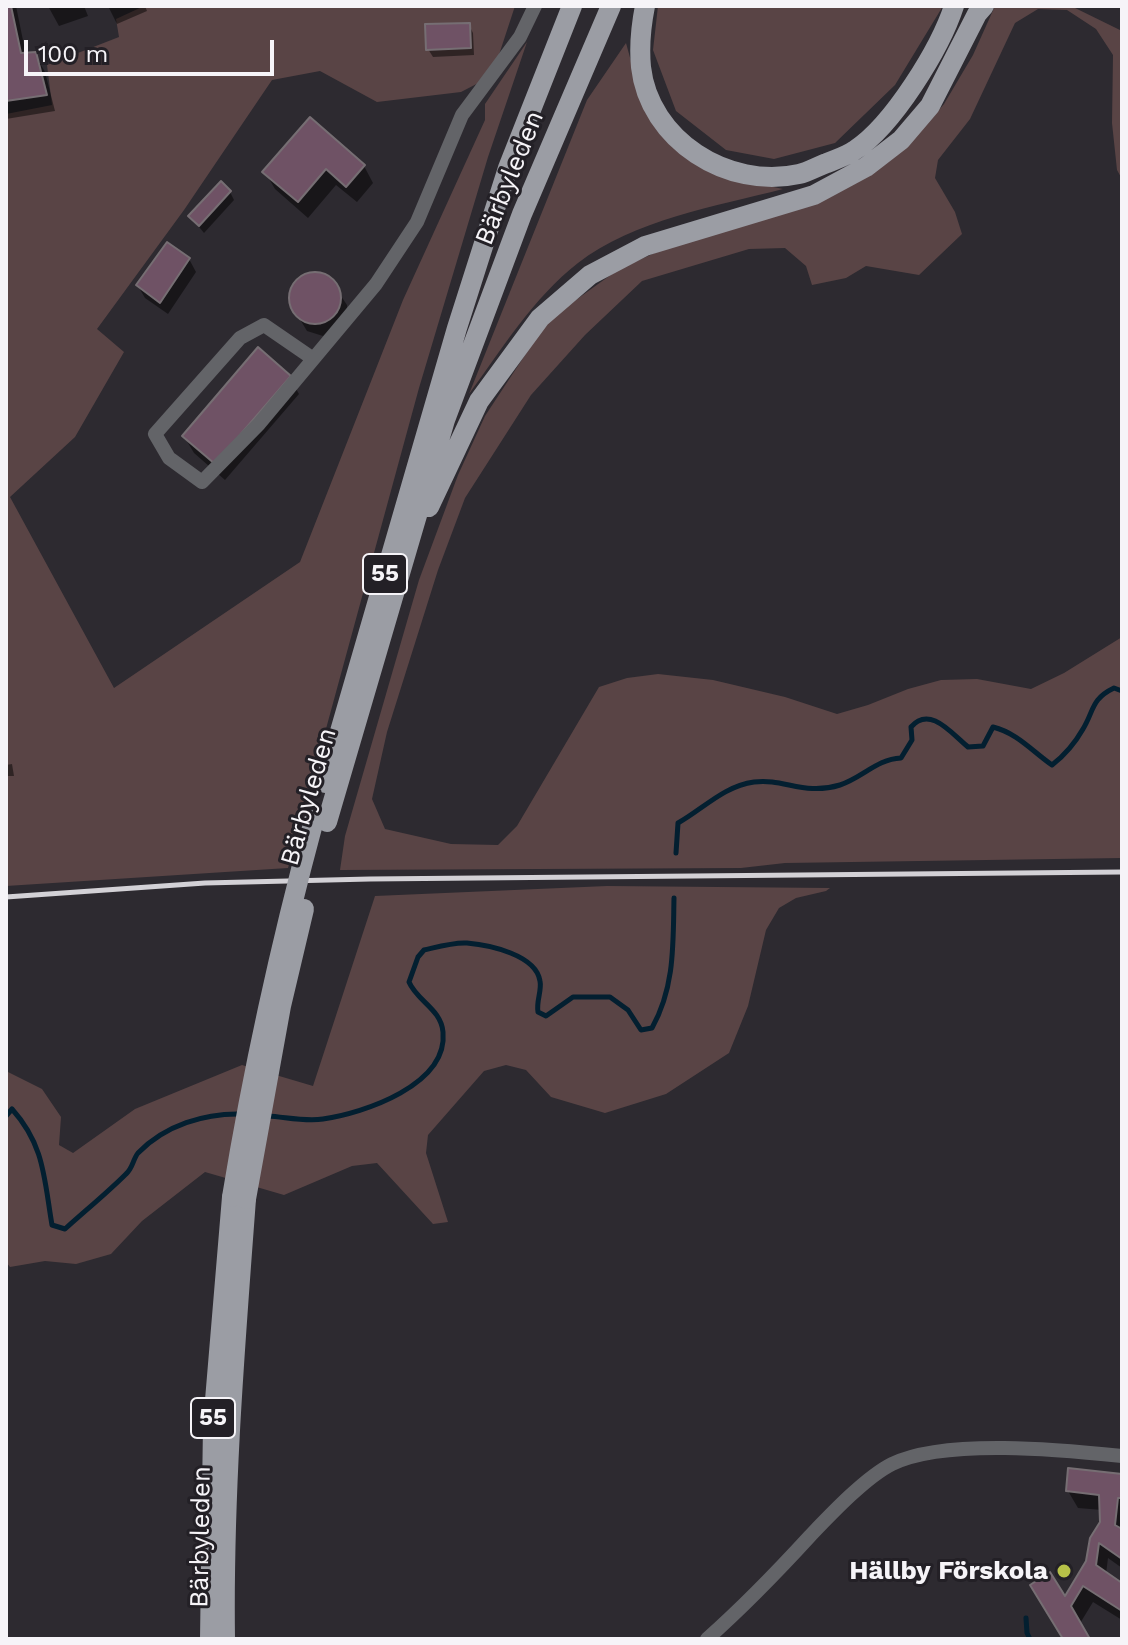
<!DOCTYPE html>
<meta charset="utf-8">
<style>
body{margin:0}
#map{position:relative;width:1128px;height:1645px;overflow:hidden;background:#2d2a30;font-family:"Work Sans",sans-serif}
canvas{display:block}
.frame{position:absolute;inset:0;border:8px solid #f6f4f8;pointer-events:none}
.scale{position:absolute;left:24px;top:40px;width:250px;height:36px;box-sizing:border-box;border:4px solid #f6f4f8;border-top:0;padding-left:10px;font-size:24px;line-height:28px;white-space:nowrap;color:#f6f4f8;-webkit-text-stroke:6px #232026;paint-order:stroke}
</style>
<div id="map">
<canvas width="1128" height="1645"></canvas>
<div class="frame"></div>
<div class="scale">100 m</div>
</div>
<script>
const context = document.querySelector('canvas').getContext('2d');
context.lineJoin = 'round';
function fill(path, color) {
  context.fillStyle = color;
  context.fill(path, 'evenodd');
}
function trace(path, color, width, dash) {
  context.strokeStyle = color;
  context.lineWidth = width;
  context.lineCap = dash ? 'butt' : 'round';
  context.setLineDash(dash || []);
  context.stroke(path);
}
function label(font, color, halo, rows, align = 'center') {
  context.font = font + ' "Work Sans",sans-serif';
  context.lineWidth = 6;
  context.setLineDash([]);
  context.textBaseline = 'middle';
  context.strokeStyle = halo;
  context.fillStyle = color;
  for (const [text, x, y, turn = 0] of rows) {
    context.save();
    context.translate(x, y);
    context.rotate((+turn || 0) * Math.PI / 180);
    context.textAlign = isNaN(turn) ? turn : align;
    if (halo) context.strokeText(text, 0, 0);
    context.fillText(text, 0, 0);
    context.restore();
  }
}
const green = new Path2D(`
 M 144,6 L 515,6 L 492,76 L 461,92 L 377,102 L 320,71 L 272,80 L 184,210 L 97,329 L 124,352 L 75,437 L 10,497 L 114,688 L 300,562 L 403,300 L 485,120 L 485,104 L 527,42 L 488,157 L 419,388 L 288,868 L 6,886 L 6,114 L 52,105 L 47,65 L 119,37 L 116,19 Z
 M 658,6 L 943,6 L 895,85 L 835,143 L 774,159 L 726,150 L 676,111 L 653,50 Z
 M 995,6 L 1071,6 L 1122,31 L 1122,179 L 1117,170 L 1112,123 L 1113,55 L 1096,29 L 1067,10 L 1038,9 L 1015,23 L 970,119 L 938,160 L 935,178 L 955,212 L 962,234 L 919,275 L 866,266 L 846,278 L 812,285 L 806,266 L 785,248 L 749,249 L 642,281 L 585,335 L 531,395 L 465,498 L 438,570 L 387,732 L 372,799 L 385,829 L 451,844 L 498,845 L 517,826 L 599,687 L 627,678 L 658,674 L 713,680 L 785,697 L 837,714 L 868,705 L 908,689 L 941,680 L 977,679 L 1031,689 L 1064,673 L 1122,637 L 1122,858 L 785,863 L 741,868 L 340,870 L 345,836 L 419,580 L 458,475 L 485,416 L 548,320 L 619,269 L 668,247 L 813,204 L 912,141 L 944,104 L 973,55 Z
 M 626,43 L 645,112 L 674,148 L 717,175 L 783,189 C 717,206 633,220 578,263 C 533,298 502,349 469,394 L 587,100 Z
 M 607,886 L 830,888 L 826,891 L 796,898 L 779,908 L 766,930 L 748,1006 L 729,1053 L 666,1094 L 605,1113 L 551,1097 L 526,1070 L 506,1065 L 484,1071 L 428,1135 L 426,1153 L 448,1222 L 433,1224 L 377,1163 L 352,1166 L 284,1195 L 205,1172 L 142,1221 L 111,1254 L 76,1264 L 45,1261 L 10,1267 L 6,1262 L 6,1071 L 42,1089 L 61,1117 L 59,1145 L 73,1153 L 135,1109 L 242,1065 L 313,1086 L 375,896 Z`);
const shadow = new Path2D(`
 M 6,6 L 16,6 L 26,55 L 35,54 L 45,72 L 55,111 L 6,119 Z
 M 48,6 L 84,6 L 88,16 L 59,26 Z
 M 108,6 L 145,6 L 147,11 L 117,24 Z
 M 469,25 L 473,33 L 474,55 L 433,57 L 428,49 Z
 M 364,166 L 373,183 L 357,202 L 336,185 L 308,218 L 275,189 L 265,172 Z
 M 230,192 L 234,200 L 204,233 L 191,217 Z
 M 189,259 L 196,272 L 168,314 L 145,298 L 138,286 Z
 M 311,273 L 329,278 L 347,305 L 347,314 L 323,336 L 307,331 L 292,306 L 290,298 L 297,280 Z
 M 289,377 L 299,394 L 225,480 L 194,453 L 184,436 Z
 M 12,764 L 14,776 L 8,776 L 6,765 Z
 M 1122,1476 L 1122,1568 L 1108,1558 L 1106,1574 L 1122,1585 L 1122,1620 L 1093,1602 L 1079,1625 L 1088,1639 L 1065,1639 L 1065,1600 L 1088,1561 L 1102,1523 L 1102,1510 L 1078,1508 L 1068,1491 Z`);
const stream = new Path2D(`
 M 676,853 L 678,823 C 703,809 724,786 754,782 C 784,778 804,796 840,785 C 862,778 877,759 901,758 L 912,740 L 911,727 C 930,705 952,734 968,747 L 983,746 L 993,727 C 1017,733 1032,751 1052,765 C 1065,755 1075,743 1083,729 C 1094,711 1091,699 1114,688 L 1122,691
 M 6,1116 L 12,1109 C 45,1146 44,1179 52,1225 L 65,1229 C 86,1210 107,1193 126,1174 C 133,1168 133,1159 138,1153 C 165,1125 205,1113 242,1114
 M 268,1116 C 285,1117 306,1122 323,1119 C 364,1113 448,1085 443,1032 C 441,1009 417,1001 409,982 L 418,957 L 424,950 C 437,947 454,942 467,943 C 490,945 536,955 540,981 C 542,991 536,1001 538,1012 L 546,1016 L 573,997 L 610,997 L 628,1010 L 641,1030 L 652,1028 C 675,987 673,944 674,898
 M 1026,1618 L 1027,1633 L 1030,1639`);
const building = new Path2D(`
 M 6,6 L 11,6 L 21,53 L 36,52 L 47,95 L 6,101 Z
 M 470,23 L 471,48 L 426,50 L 425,24 Z
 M 310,117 L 365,165 L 346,187 L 326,169 L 298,202 L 262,172 Z
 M 221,181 L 231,191 L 199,226 L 188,216 Z
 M 167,242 L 190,258 L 160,303 L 136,285 Z
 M289 298a26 26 0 1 1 52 0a26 26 0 1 1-52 0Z
 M 258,347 L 291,376 L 215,464 L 182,436 Z
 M 1068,1468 L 1122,1474 L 1122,1498 L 1118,1498 L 1115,1525 L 1122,1529 L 1122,1559 L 1099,1543 L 1096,1565 L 1122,1583 L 1122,1611 L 1083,1586 L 1071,1606 L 1090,1639 L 1063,1639 L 1030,1585 L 1050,1572 L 1065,1596 L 1086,1561 L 1090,1538 L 1100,1522 L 1099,1495 L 1066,1491 Z`);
const street = new Path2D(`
 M 312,358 L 264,325 L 240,338 L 155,434 L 169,458 L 202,482 L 259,424 L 376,284 L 417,222 L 462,115 L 520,37 L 535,6
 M 707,1639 C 743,1607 777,1572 810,1536 C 831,1514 866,1477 892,1464 C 945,1438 1063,1450 1122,1456`);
const primary = new Path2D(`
 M 645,6 C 641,26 639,46 641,67 C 649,140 728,190 799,174 C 808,172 818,166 827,163 C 836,159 847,156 855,150 C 893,125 940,49 954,6
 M 429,507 L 479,401 L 540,318 L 590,275 L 645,246 L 814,195 L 866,167 L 901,140 L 930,106 L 977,14 L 984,6
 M 325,783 L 457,328 L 508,168 L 572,6
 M 327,822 L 445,420 L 522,214 L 611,6
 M 210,1639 L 213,1424 L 232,1197
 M 225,1639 C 223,1492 235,1346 246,1199`);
const rail = new Path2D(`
 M 6,897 L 205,883 L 370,879 L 1122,872`);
const primaryBridge = new Path2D(`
 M 232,1197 C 253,1069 280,946 314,820
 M 246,1199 L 281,1006 L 304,909`);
const markers = [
 [1064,1571,8,"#b7c148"]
];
const shields = [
 [385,574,44],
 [213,1418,44]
];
const shieldNames = [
 ["55",385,574],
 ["55",213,1418]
];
const streetNames = [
 ["Bärbyleden",510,178,-68],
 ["Bärbyleden",309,797,-74],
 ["Bärbyleden",201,1537,-89]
];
const poiNames = [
 ["Hällby Förskola",1048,1571]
];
fill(green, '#594445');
fill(shadow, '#0007');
trace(stream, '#031f30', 5);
fill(building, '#6f5265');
trace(building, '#766e73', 2);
trace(street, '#636468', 14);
trace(primary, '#9b9da4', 20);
trace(rail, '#d3d1d6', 5);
trace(primaryBridge, '#9b9da4', 20);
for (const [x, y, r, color] of markers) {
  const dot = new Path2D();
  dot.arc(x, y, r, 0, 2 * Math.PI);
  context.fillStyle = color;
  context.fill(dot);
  trace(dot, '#232026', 3);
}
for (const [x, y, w] of shields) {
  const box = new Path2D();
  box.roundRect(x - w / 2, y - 20, w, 40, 6);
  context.fillStyle = '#232026';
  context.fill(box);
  trace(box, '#f6f4f8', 2);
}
label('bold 24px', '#f6f4f8', null, shieldNames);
label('26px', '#f6f4f8', '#232026', streetNames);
label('bold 26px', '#f6f4f8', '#232026', poiNames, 'right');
</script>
